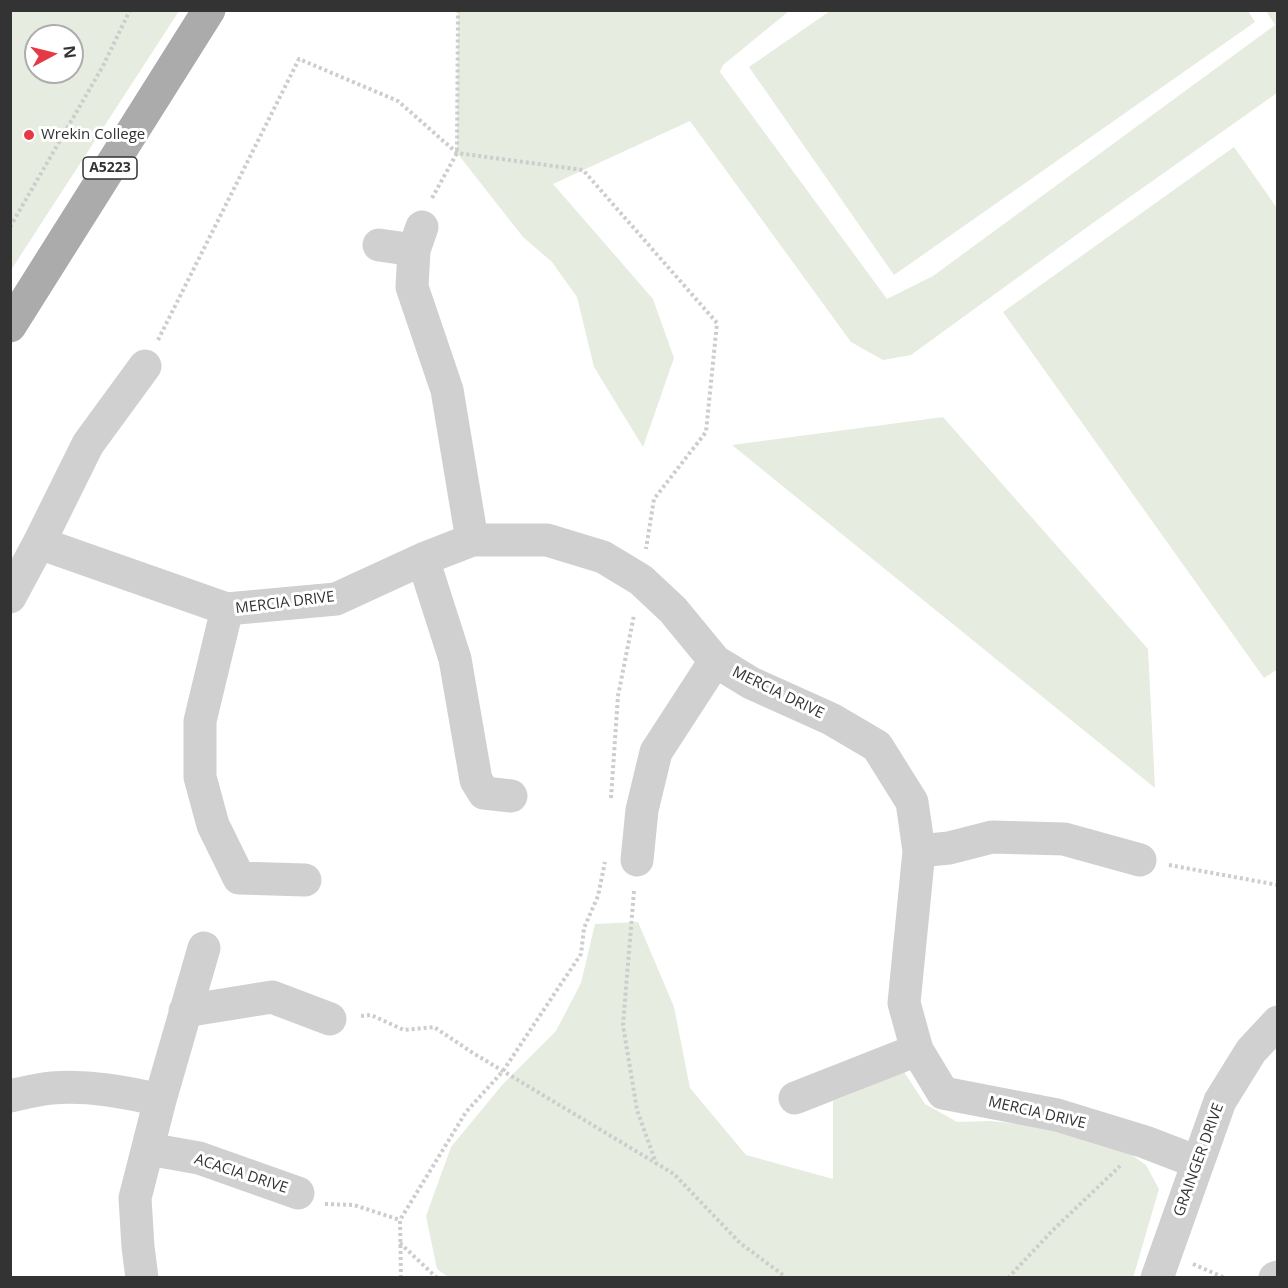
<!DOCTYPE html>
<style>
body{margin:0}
#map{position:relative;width:1288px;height:1288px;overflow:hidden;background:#fff;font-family:"Open Sans",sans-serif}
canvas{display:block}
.frame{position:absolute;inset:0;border:12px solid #333;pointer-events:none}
.north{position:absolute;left:24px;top:24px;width:60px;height:60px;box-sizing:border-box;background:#fff;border:2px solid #adadad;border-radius:50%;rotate:83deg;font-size:16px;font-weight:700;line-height:24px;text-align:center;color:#333}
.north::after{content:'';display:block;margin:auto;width:21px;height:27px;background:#e63946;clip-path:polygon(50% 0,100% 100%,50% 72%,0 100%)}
</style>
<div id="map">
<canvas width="1288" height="1288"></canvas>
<div class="frame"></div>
<div class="north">N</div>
</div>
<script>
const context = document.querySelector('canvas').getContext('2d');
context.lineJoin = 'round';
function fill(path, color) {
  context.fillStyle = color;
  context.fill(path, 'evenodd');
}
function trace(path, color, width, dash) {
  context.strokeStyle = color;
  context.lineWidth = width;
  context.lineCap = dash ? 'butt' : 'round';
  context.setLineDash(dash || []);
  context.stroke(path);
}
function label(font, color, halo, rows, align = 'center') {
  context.font = font + ' "Open Sans",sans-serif';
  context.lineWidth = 6;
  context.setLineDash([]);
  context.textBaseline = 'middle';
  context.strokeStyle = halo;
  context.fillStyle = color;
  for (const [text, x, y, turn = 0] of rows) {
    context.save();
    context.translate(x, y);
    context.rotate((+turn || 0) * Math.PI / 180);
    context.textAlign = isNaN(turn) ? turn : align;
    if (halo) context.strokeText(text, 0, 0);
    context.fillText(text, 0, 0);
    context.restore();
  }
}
const green = new Path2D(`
 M 10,11 L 179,11 L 11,270 L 10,270 ZM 36,36 L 72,36 L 72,72 L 36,72 Z
 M 458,11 L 789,11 L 723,65 L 720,72 L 887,299 L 933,276 L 1275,25 L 1266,11 L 1277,11 L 1277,93 L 1090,225 L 911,355 L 883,360 L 851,342 L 690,121 L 553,184 L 653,299 L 674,358 L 643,447 L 594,367 L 577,297 L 552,262 L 523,237 L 457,153 Z
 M 1248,11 L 1255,22 L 894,275 L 749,67 L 830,11 Z
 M 1234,147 L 1277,208 L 1278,669 L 1264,678 L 1003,312 Z
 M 943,417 L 1148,649 L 1155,788 L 732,445 Z
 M 638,922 L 674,1007 L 690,1088 L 746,1155 L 833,1179 L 833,1101 L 904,1072 L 925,1104 L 957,1122 L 990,1121 L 1056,1128 L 1126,1151 L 1146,1165 L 1159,1189 L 1133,1278 L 663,1278 L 647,1276 L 644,1278 L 448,1277 L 437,1269 L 426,1216 L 451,1147 L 503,1084 L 556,1031 L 581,983 L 595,924 Z`);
const path = new Path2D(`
 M 432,198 L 457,153 L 458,10
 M 10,227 L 103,66 L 130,10
 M 158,340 L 299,59 L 398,101 L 457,153 L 583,170 L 717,323 L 706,432 L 654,499 L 646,549
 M 611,798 L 618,696 L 634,615
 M 1169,865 L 1278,885
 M 634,891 L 623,1025 L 637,1110 L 656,1163
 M 361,1016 L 371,1015 L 404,1030 L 434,1027 L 473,1053 L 674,1174 L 740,1243 L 787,1278
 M 325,1204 L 354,1205 L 400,1220
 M 400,1243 L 437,1278
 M 1193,1264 L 1225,1278
 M 401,1278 L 400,1220 L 466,1112 L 503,1071 L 581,954 L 584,928 L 598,896 L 605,862
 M 1008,1278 L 1053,1230 L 1120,1166`);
const minor = new Path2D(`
 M 422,227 L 414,250 L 412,287 L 447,390 L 472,540
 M 379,245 L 414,250
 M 39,543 L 227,609 L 336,599 L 423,559 L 472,540 L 547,540 L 603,557 L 641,580 L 673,610 L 715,661 L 751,683 L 831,719 L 877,746 L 912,802 L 919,851 L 904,1003 L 917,1050 L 943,1093 L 1057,1115 L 1145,1142 L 1197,1162
 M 423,559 L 455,659 L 476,780 L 484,793 L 511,796
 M 10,597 L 39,543 L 88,444 L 145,366
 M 227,609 L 200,721 L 200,777 L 213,825 L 239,878 L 305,880
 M 919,851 L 949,848 L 992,837 L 1064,839 L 1140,860
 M 637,860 L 642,810 L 656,752 L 715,661
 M 185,1011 L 272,997 L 330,1019
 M 10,1096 C 24,1093 38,1089 52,1088 C 89,1085 125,1092 160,1100
 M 795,1098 L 917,1050
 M 148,1149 L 199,1158 L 298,1193
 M 142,1278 L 138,1247 L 135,1198 L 160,1100 L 204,948
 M 1157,1278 L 1220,1101 L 1251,1051 L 1278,1022
 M 1275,1278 L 1278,1277`);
const major = new Path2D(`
 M 10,326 L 209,10`);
const markers = [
 [29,135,6,"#e63946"]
];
const shields = [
 [110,168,54]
];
const shieldNames = [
 ["A5223",110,168]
];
const poiNames = [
 ["Wrekin College",41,135]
];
const streetNames = [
 ["MERCIA DRIVE",285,603,-7],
 ["MERCIA DRIVE",778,693,26],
 ["MERCIA DRIVE",1037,1113,13],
 ["GRAINGER DRIVE",1199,1160,-70],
 ["ACACIA DRIVE",241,1174,18]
];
fill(green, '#e6ecdf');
trace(path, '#cdcdcd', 4, [3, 3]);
trace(minor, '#d0d0d0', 33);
trace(major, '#ababab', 33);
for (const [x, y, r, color] of markers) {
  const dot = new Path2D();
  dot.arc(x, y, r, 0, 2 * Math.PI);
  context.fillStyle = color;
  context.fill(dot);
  trace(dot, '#fff', 2);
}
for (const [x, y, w] of shields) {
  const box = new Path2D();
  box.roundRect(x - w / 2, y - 11, w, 22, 4.5);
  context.fillStyle = '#fff';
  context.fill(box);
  trace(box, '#333', 1.5);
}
label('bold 14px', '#333', null, shieldNames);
label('15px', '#333', '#fff', poiNames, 'left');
label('15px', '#333', '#fff', streetNames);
</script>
